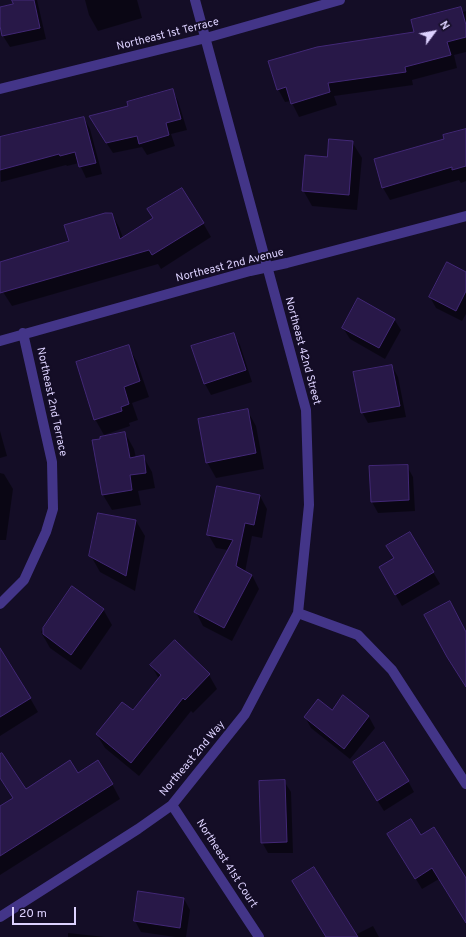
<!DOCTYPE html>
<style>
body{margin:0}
#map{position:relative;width:466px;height:937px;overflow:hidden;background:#140d26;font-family:Overpass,sans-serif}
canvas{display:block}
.north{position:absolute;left:414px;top:12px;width:40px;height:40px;-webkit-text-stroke:3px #140d26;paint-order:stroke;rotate:58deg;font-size:11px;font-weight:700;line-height:16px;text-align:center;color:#ddd2ff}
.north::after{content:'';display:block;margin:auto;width:14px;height:18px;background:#ddd2ff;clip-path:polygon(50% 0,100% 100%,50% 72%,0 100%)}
.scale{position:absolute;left:12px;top:907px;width:64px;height:18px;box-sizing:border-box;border:2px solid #ddd2ff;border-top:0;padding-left:5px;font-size:12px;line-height:14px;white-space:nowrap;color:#ddd2ff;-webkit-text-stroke:3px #140d26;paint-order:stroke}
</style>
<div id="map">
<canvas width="466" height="937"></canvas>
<div class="north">N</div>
<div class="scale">20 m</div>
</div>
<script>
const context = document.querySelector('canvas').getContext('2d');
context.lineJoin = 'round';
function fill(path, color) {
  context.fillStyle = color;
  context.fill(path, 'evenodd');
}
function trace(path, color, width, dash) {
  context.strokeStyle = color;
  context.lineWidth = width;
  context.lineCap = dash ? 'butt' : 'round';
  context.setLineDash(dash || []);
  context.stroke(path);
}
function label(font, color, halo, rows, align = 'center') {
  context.font = font + ' Overpass,sans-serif';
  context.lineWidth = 4;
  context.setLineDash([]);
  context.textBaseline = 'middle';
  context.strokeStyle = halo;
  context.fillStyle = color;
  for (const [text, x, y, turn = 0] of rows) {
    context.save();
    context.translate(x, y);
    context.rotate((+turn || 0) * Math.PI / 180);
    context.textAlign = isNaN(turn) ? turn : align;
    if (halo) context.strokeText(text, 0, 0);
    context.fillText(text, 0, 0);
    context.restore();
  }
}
const shadow = new Path2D(`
 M 13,0 L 37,0 L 46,39 L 10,47 L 3,36 L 0,22 L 0,8 L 14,5 Z
 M 85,0 L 137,0 L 142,18 L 98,31 L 89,15 Z
 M 461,8 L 463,12 L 466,11 L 466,52 L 454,55 L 457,68 L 412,80 L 413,85 L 334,96 L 337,105 L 299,117 L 291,101 L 285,102 L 278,89 L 415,33 Z
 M 172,90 L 178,101 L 187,130 L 171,134 L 175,146 L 147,155 L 142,147 L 113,153 L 96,127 L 129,107 Z
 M 84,118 L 90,129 L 102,174 L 86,178 L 79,163 L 67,166 L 66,165 L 1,182 L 0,138 Z
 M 466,130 L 466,181 L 461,183 L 459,180 L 390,200 L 383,188 L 445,140 Z
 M 352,142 L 362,158 L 357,210 L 312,206 L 303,190 L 328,158 Z
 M 111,212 L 119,227 L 123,238 L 203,223 L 211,237 L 161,269 L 158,264 L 12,306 L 3,292 L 0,281 L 0,263 L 70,242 L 65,225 Z
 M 466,273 L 466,314 L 462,321 L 436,308 L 430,297 Z
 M 394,319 L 401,330 L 385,359 L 350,339 L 343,328 Z
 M 234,334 L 240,345 L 252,382 L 211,395 L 205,384 Z
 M 128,346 L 137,362 L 149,397 L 132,403 L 138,420 L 129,423 L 130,426 L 104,435 L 95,419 Z
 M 392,366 L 398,377 L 406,417 L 368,423 L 362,412 Z
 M 247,410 L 256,426 L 264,469 L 216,478 L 207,462 Z
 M 0,431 L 7,456 L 0,458 Z
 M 125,433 L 134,449 L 136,458 L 143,456 L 152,472 L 155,488 L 138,491 L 141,505 L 112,510 L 103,495 Z
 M 407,466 L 413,477 L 415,511 L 378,513 L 372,502 L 370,467 Z
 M 0,473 L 4,474 L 13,489 L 6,540 L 0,540 Z
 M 260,496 L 267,509 L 262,538 L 252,536 L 245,572 L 252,575 L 259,589 L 232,641 L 203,626 L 196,612 L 228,550 L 216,548 L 208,534 Z
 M 136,521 L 145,536 L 135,591 L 100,572 L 91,556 Z
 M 410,533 L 440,584 L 402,606 L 380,568 L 395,559 Z
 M 73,588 L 103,609 L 112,625 L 81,670 L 50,648 L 41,632 Z
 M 175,641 L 209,675 L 217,689 L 193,713 L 191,711 L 139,776 L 105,748 L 97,735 L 133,712 L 159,679 L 151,665 Z
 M 0,670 L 30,698 L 38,712 L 0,736 Z
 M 343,697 L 369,717 L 375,728 L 350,759 L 311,728 L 305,717 L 332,711 Z
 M 0,755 L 26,790 L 78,774 L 112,784 L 120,799 L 0,875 L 0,807 L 13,798 L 0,778 Z
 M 360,773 L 408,781 L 414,792 L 384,811 Z
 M 284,781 L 291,792 L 293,853 L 268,853 L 262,842 Z
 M 421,836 L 466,878 L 466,922 L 439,879 L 422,889 L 395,845 Z
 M 184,899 L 190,910 L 186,937 L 175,937 L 141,932 L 135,921 Z
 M 373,926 L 379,937 L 327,937 L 355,935 Z
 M 68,933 L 105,937 L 68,937 Z`);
const building = new Path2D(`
 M 12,0 L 34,0 L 40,28 L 2,36 L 0,26 L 0,7 L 13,4 Z
 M 461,7 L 466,25 L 466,37 L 447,42 L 451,55 L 405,67 L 406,72 L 328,83 L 330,92 L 291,104 L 286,87 L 277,90 L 268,61 L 317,47 L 414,32 L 411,20 Z
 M 173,89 L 181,119 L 166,123 L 169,135 L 139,144 L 137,136 L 106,143 L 89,116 L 128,106 L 127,102 Z
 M 84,117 L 96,163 L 79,167 L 75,152 L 60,156 L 59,154 L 0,170 L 0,137 Z
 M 466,129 L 466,166 L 452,170 L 452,167 L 382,188 L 374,159 L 444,139 L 443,135 Z
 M 329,139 L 353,141 L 349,195 L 302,191 L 305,155 L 327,157 Z
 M 182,188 L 204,223 L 152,255 L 149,250 L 0,293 L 0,262 L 69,241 L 64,225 L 105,213 L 112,213 L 120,239 L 153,218 L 147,209 Z
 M 447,262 L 466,272 L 466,291 L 456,311 L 429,297 Z
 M 358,298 L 395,319 L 379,348 L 342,328 Z
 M 234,333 L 246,370 L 204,384 L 191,346 Z
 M 129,345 L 140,381 L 124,387 L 129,404 L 121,407 L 122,411 L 94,420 L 76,362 Z
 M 392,365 L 400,406 L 361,413 L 353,372 Z
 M 248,409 L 256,453 L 206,463 L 198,419 Z
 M 125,432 L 130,458 L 144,455 L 146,473 L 130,475 L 132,490 L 102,495 L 92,440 L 100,439 L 100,437 Z
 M 408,465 L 409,500 L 371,502 L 369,466 Z
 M 217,486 L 260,495 L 254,525 L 245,523 L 236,566 L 252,575 L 224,628 L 194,612 L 233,540 L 207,535 Z
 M 98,513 L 136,520 L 126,576 L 89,556 Z
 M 410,532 L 434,572 L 395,595 L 379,567 L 394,558 L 386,546 Z
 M 72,586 L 104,609 L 71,655 L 43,634 L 43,628 Z
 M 450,601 L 466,632 L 466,687 L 447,657 L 424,615 Z
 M 175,640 L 210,674 L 185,700 L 183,698 L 131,763 L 96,734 L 122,702 L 133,710 L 161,675 L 150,665 Z
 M 0,648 L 31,698 L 0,717 Z
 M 343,695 L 369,716 L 344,749 L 304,717 L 318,699 L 332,710 Z
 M 384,742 L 409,781 L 377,801 L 353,762 Z
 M 2,753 L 26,789 L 70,760 L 78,773 L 98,760 L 113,784 L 0,856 L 0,806 L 13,798 L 0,778 L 0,754 Z
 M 285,780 L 287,842 L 261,843 L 259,781 Z
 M 411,819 L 421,835 L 434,827 L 466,878 L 466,923 L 432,868 L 415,879 L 387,834 Z
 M 314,867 L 358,937 L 326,937 L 292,881 Z
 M 138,891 L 184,898 L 180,928 L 134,921 Z`);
const minor = new Path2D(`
 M 195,0 L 306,410 L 309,505 L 298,613 L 358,635 L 392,670 L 466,784
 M 0,89 L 206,38 L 340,0
 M 0,341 L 250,271 L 287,263 L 466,216
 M 0,604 L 24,580 L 46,532 L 53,509 L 52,462 L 23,333
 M 172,805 L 259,937
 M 0,917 L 138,829 L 172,805 L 245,714 L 298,613`);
const streetNames = [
 ["Northeast 1st Terrace",168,35,-14],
 ["Northeast 2nd Avenue",230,266,-14],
 ["Northeast 42nd Street",302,351,75],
 ["Northeast 2nd Terrace",51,402,78],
 ["Northeast 2nd Way",193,759,-50],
 ["Northeast 41st Court",226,864,57]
];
fill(shadow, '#0007');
fill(building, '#281848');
trace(building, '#422876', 1);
trace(minor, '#433588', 10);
label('11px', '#ddd2ff', '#140d26', streetNames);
</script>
